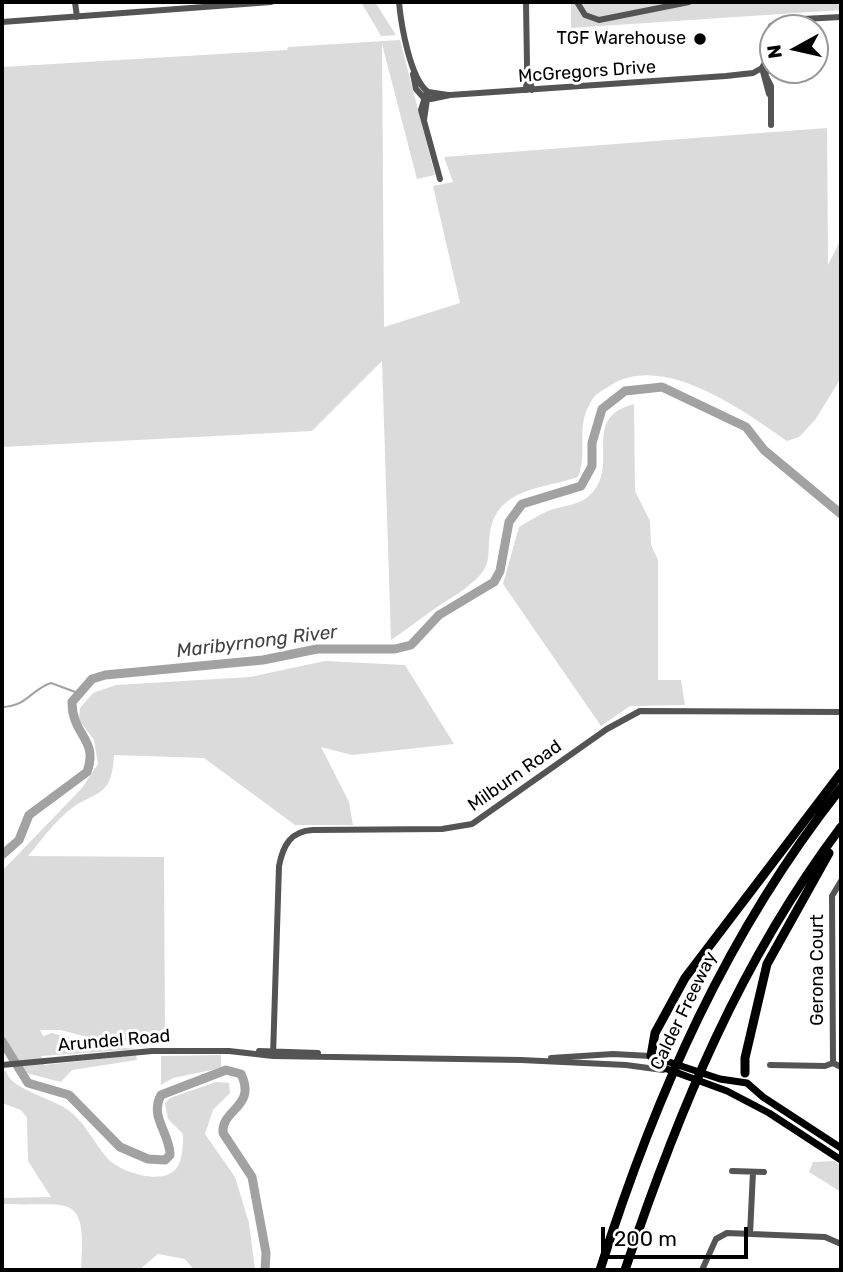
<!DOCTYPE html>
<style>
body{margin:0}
#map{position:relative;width:843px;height:1272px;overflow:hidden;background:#fff;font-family:Rubik,sans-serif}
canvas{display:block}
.frame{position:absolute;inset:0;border:4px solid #000;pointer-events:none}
.north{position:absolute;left:759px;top:14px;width:70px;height:70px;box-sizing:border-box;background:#fff;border:2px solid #999;border-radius:50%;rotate:262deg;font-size:19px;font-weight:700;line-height:28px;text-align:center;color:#000}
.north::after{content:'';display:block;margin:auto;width:24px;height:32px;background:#000;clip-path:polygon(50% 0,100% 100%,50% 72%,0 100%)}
.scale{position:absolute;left:601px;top:1227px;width:147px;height:32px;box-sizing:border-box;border:4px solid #000;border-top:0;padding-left:9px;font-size:21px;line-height:24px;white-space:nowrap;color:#000;-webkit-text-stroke:5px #fff;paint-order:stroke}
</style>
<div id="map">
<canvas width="843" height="1272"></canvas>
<div class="frame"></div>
<div class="north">N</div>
<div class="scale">200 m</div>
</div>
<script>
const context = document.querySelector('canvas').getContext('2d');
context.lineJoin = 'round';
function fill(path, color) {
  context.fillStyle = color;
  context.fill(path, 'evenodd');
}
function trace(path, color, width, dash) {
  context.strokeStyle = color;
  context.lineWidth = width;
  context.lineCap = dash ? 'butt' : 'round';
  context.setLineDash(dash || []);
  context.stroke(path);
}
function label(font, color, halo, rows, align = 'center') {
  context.font = font + ' Rubik,sans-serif';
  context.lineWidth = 6;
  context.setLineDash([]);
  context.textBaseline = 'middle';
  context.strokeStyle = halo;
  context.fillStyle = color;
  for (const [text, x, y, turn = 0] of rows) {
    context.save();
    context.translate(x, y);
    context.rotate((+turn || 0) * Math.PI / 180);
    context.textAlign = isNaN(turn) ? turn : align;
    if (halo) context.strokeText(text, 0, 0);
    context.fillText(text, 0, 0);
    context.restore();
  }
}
const green = new Path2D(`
 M 361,2 L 375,2 L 396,35 L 381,36 Z
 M 571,2 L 841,2 L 841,10 L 571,28 Z
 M 400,40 L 435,175 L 417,179 L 382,44 L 384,327 L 460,303 L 433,186 L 453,182 L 444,157 L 827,128 L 828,265 L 841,239 L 841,378 L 815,420 L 799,437 L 787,441 C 742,410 661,350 608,387 C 603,390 595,394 592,400 C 574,427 589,450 578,477 C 544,489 497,487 490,533 C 487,548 492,561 481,574 C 467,590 448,599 430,612 C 417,621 405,631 391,640 L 382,361 L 312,431 L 2,447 L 2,67 L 287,50 L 288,47 Z
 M 634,404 L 635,491 L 650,521 L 651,545 L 658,560 L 658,680 L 681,680 L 685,705 L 630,706 L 601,726 L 503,584 L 519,527 C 528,522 538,515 548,511 C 563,505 580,506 592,493 C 620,463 580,418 634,404 Z
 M 325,661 L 405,665 L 454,744 L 352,755 L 321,747 L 349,802 L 353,825 L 295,825 L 204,758 L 114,755 C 112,802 92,789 65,814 C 51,826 40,842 28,856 L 164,857 L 165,1043 L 149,1039 L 142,1042 L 96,1039 L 60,1030 L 40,1030 L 43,1036 L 52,1033 L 97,1046 L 140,1049 L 41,1056 L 44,1065 L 136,1055 L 137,1060 L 72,1070 L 61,1082 L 26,1073 L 2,1034 L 2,871 L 82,788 L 98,764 L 94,740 L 79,720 L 80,708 L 93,693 L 116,685 L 250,677 Z
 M 221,1055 L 221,1068 L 173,1078 L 161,1085 L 161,1056 Z
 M 2,1071 L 6,1071 C 11,1091 56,1098 72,1113 C 87,1126 96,1146 109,1160 C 123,1173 166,1187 178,1166 C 183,1157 183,1143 183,1134 L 168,1119 L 165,1103 L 170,1098 L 216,1082 L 229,1083 L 230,1093 L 213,1110 L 205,1134 L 235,1177 L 249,1223 L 255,1270 L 194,1270 L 185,1259 L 158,1254 L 139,1270 L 81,1270 C 87,1189 70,1207 2,1204 L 2,1198 L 51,1197 L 28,1161 L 27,1118 L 21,1110 L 2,1103 Z
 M 834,1161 L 841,1166 L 841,1192 L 809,1172 L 813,1162 Z`);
const stream = new Path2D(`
 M 2,707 C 28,706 30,690 51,683 L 78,693`);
const river = new Path2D(`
 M 2,855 L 19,840 L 29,815 L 87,772 C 99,739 72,736 72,702 L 92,679 L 105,675 L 263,660 L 317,649 L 395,649 L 411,645 L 439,615 L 494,582 L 500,571 L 509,522 L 522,504 L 581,486 L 592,466 L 592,443 L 602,409 L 625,391 L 662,387 L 746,427 L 764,450 L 841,514
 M 2,1041 L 28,1083 L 69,1095 L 120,1147 L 148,1159 L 165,1160 L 170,1155 C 170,1133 149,1117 161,1095 L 226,1070 L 241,1074 C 257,1107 221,1109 223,1133 L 252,1177 L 266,1253 L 265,1270`);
const minor = new Path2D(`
 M 75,2 L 77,17
 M 399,2 C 401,24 410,79 428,92 L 424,120
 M 526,2 L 527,65 L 532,90
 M 577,2 L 585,15 L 599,20 L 689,2
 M 2,22 L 271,2
 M 777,28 L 790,22
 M 762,68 L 771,86 L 771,125
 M 766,73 L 772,61 L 773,35
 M 413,74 L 416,89 L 423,97
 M 526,90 L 527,67
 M 428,92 L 448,95
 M 426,94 L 421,110 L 440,179
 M 769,94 L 762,68 C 771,55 764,40 771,26 L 783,20 L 841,17
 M 423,97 L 431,99 L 450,95 L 726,76 L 753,73 L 762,68
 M 229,1051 L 273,1056 L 521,1060 L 626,1065 L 663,1070
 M 259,1051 L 318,1053
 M 273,1056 L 279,866 C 283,845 291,831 313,830 L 442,829 L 472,824 L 607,729 L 640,711 L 841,712
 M 551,1058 L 613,1054 L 651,1056
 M 833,1063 L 832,896 L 841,881
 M 2,1065 L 152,1051 L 230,1051
 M 770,1065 L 825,1066 L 833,1063 L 841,1067
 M 732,1171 L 764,1172
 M 750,1234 L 753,1172
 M 702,1270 L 716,1239 L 727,1233 L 825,1237 L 841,1244`);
const major = new Path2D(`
 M 651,1056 L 656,1065 L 727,1091 L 769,1113 L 841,1160
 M 651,1056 L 720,1079 L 747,1083 L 763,1097 L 841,1148`);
const highway = new Path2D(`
 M 651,1056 L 655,1033 L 685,978 L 841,773
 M 745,1073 L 745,1058 L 767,964 L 829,853
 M 600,1270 C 655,1096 727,932 841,788
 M 625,1270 C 678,1112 740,961 841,827`);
const markers = [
 [700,39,7,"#000"]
];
const poiNames = [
 ["TGF Warehouse",686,39]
];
const streetNames = [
 ["McGregors Drive",587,72,-4],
 ["Milburn Road",515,776,-35],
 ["Gerona Court",818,970,-90],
 ["Calder Freeway",684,1011,-64],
 ["Arundel Road",114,1041,-5]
];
const waterNames = [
 ["Maribyrnong River",257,642,-7]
];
fill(green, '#dbdbdb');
trace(stream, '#a2a2a2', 2);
trace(river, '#a2a2a2', 9);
trace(minor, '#545454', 6);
trace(major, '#000', 7);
trace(highway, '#000', 9);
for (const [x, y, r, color] of markers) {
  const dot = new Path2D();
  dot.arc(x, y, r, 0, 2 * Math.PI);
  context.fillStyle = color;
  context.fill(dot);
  trace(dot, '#fff', 2.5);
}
label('18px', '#000', '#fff', poiNames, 'right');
label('18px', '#000', '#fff', streetNames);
label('italic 19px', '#434343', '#fff', waterNames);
</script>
